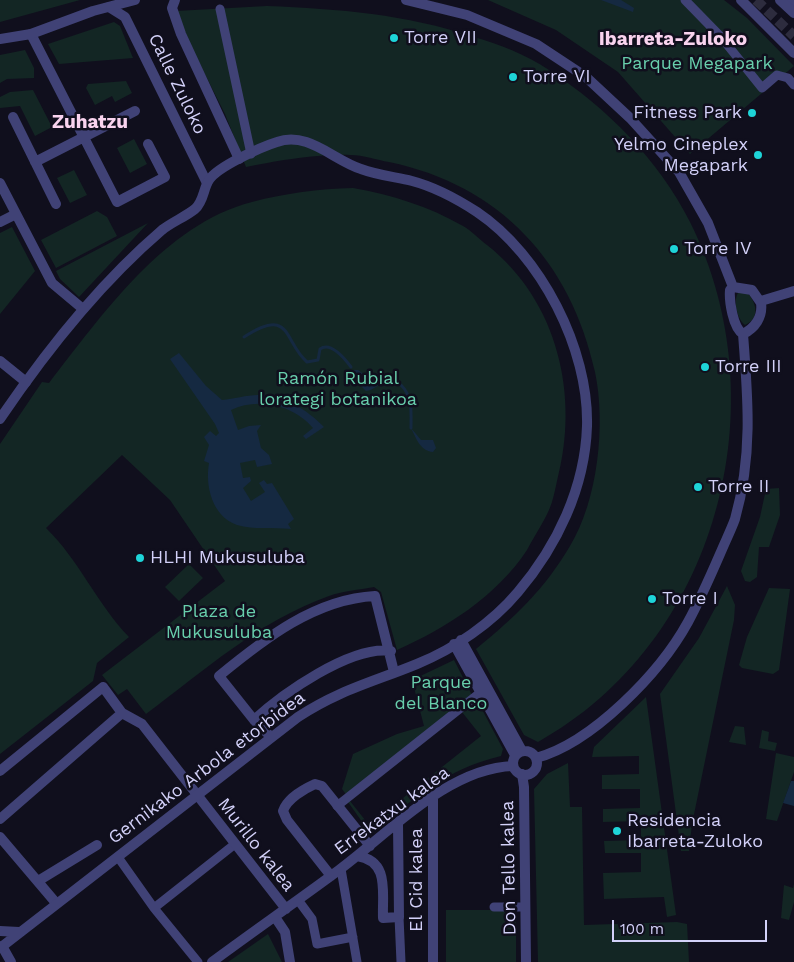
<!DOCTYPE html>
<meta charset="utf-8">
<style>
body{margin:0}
#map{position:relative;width:794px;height:962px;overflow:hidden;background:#100f1d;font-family:"Work Sans",sans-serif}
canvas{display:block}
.scale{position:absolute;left:612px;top:920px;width:155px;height:22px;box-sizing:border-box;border:2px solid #d3d1f9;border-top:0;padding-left:6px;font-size:15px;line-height:18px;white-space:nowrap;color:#d3d1f9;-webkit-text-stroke:4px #100f1d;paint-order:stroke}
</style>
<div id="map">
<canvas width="794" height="962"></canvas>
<div class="scale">100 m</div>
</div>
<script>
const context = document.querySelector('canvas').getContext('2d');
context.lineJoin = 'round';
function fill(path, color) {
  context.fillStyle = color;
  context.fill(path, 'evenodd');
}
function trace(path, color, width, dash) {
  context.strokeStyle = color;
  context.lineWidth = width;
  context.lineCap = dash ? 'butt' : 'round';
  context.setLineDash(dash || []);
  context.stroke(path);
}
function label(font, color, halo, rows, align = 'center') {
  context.font = font + ' "Work Sans",sans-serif';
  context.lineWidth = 5;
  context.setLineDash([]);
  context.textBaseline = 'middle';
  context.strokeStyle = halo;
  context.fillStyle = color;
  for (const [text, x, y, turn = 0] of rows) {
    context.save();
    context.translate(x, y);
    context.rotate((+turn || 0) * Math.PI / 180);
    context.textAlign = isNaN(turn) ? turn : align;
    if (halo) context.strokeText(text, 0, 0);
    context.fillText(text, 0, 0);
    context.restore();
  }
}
const green = new Path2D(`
 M 0,0 L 80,0 L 0,22 Z
 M 488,0 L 724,0 L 747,18 L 794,66 L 690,154 L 618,72 L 556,30 Z
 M 267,6 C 340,9 405,14 474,37 C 501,45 525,54 549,70 C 607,108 659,160 690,222 C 781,404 717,643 538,742 L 524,735 L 476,649 C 515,617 544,590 570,546 C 598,500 606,424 595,372 C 571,262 500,185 389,162 C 377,160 363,155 351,155 C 322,153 274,161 246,167 L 225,114 L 177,19 L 176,11 Z
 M 114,22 L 120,26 L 133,58 L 59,64 L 48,44 Z
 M 25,50 L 34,68 L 34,78 L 7,79 L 0,83 L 0,55 Z
 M 126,81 L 132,93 L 115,102 L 112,96 L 95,105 L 86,88 L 88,84 Z
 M 33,90 L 52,127 L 35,136 L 20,106 L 0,108 L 0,97 L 10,92 Z
 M 134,139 L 147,164 L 130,173 L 117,148 Z
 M 74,170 L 87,195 L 70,203 L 57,178 Z
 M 353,188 C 392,195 428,206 463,226 C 472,231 479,239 487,245 C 558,301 580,396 557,481 C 555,490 553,501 549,510 C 543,523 534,537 527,550 C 496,597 446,628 397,650 L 381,592 L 374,587 C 359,590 342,591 329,596 C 259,621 205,670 146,714 L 127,689 L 118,695 L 102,675 L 225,581 L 170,500 L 122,455 L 46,528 C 79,560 97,604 129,637 L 97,663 L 93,681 L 0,754 L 0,444 L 42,382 L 49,383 C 102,315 165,224 252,202 C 286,193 318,189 353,188 Z
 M 97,211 L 107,217 L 117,236 L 56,268 L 41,240 Z
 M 148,223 L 79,297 L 60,279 L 56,271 Z
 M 12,227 L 35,271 L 0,314 L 0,233 Z
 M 747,292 C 756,302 761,318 745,325 C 737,319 733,301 738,293 Z
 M 779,488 L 780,515 L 769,547 L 759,547 L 757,577 L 750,582 L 745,581 L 741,571 L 760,517 L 766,489 Z
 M 189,564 L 203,578 L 179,601 L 165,587 Z
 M 727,586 L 735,605 L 734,620 L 692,824 L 689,851 L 681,851 L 660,694 L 699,638 Z
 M 769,588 L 790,589 L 779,670 L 773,674 L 742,668 L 739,665 L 747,637 Z
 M 454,660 L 474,699 L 348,797 L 342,789 L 353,754 L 397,734 L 424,726 L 412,680 Z
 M 646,697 L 676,915 L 667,917 L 664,897 L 604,899 L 603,873 L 641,872 L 641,853 L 605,853 L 604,841 L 641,840 L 641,821 L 603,822 L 603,809 L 640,808 L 640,789 L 602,789 L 602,775 L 639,774 L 639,756 L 592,757 L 594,747 Z
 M 477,700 L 503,749 L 501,756 C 445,769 415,799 370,833 L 348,802 L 350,801 L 369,825 L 481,736 L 462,712 Z
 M 735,726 L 744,727 L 746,745 L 729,742 Z
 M 762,730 L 769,732 L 768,741 L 777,743 L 775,751 L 759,748 Z
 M 776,753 L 794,757 L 794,772 L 777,821 L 766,819 Z
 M 568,763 L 570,807 L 582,807 L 584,925 L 677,922 L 687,924 L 689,962 L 538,962 L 534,789 L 547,774 Z
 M 794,884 L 794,902 L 789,920 L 781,918 L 784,885 L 793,888 Z
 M 446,910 L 516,910 L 516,962 L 446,962 Z
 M 268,934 L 282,962 L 228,962 Z`);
const water = new Path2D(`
 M 601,0 L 621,0 L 634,8 L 633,12 Z
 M 179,353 L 206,386 L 222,400 C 234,399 246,395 258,395 C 284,395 306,409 324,427 L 306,439 L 303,436 L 313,428 C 294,405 257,397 231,410 L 238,430 L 249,426 L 261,425 L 257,431 L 261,448 L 269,455 L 272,464 L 257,467 L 255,460 L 240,463 L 243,478 L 250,477 L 251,481 L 243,488 L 251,501 L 265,492 L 259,483 L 264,480 L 267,484 L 272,483 L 294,519 L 288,524 L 291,529 C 273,527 254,530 237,525 C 212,516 205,486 209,463 L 204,461 L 209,445 L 204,437 L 210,431 L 216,436 L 219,433 L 215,424 L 170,359 Z
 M 353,370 L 358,370 L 374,382 L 381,377 L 388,381 C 379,382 374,391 366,391 L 352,377 Z
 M 411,428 L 421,440 L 433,440 L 436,448 L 433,452 C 420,451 416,438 411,428 Z
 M 791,781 L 794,781 L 794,806 L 783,803 Z`);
const stream = new Path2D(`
 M 244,337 C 292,306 283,341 307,362 L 318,360 L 320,349 C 331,341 345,359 351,367
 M 401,385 C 413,397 411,412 411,428`);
const secondaryTunnel = new Path2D(`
 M 756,0 L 794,36`);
const pedestrian = new Path2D(`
 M 685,0 L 721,37 L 762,88 L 777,75 L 788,78 L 794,85
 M 220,9 L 251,154
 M 337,806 L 481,692
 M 120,860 L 154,908 L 198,962
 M 341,869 L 357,962
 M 298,900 L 312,919 L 317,944 L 353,937
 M 494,907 L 525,907
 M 154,908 L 235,844
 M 399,917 L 401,962`);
const minor = new Path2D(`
 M 175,0 L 172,8 L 181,34 L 239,159
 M 790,0 L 794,4
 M 109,7 L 125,17 L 207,183
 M 31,34 L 117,202 L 165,177 L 148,144
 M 13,117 L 56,204
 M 35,162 L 135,111
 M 0,183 L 52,283 L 83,309
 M 0,222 L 16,214
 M 0,361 L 26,382
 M 254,720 C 282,694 351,645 391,651
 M 271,737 L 254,720 L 219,676 C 264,639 315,599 375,596 L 394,672
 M 0,771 L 103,687 L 122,713 L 142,724 L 286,909
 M 522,774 L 524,787 L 526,962
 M 433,798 L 433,962
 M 0,819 L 122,713
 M 0,837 L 56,903
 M 357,856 C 390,861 382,892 383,918 L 399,917 L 398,824
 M 331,876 L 287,820 L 283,811 C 287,799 304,789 315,784 L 322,786 L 370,846
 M 38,881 L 97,845
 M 275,917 L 285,932 L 290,962
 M 2,946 L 11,962
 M 212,962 C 254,931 297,901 339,870 C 389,833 448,768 513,766`);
const tertiary = new Path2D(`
 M 406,0 L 467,15 L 536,44 L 586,77 L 630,118 L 679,172 L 708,223 L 733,287
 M 741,0 L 794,53
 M 780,0 L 794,13
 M 0,39 L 31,34 L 93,11 L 135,0
 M 733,287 L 752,290 L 761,303 C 763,317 755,328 743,334
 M 761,301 L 794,291
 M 0,419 C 46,351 99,284 162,230 C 172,222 185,217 195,209 C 204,201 203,189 209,180 C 217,167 261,147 277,142 C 308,131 333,160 361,169 C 377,175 395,177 412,181 C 435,187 457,199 477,212 C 541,255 589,349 587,426 C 585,488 557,546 518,592 C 492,623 454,649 417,664 C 373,682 339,690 298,717 L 0,948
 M 461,640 L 522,751
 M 454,644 L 515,755
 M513 763a12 12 0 1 1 24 0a12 12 0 1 1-24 0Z
 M 536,758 C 592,743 660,673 688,622 C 700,600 710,577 720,554 C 725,542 731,530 735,519 C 753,455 748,398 743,334 C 733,328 729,301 730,290 L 733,287
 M 0,931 L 19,932`);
const markers = [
 [394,38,5,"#1ed4d8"],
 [513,77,5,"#1ed4d8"],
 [752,113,5,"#1ed4d8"],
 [758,155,5,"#1ed4d8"],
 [674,249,5,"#1ed4d8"],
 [705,367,5,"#1ed4d8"],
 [698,487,5,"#1ed4d8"],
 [140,558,5,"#1ed4d8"],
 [652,599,5,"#1ed4d8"],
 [617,831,5,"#1ed4d8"]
];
const poiNames = [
 ["Torre VII",404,38],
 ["Torre VI",523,77],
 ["Fitness Park",742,113,"right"],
 ["Yelmo Cineplex",748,145,"right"],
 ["Megapark",748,166,"right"],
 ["Torre IV",684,249],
 ["Torre III",715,367],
 ["Torre II",708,487],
 ["HLHI Mukusuluba",150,558],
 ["Torre I",662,599],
 ["Residencia",627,821],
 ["Ibarreta-Zuloko",627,842]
];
const parkNames = [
 ["Parque Megapark",697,64],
 ["Ramón Rubial",338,379],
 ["lorategi botanikoa",338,400],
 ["Plaza de",219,612],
 ["Mukusuluba",219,633],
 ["Parque",441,683],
 ["del Blanco",441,704]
];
const streetNames = [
 ["Calle Zuloko",177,84,64],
 ["Gernikako Arbola etorbidea",207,768,-37],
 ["Errekatxu kalea",392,811,-36],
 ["Murillo kalea",256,845,52],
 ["Don Tello kalea",509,868,-91],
 ["El Cid kalea",417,880,-90]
];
const neighbourhoodNames = [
 ["Ibarreta-Zuloko",673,39],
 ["Zuhatzu",90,122]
];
fill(green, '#132624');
fill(water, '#152941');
trace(stream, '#152941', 3);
trace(secondaryTunnel, '#2d2c3e', 10, [10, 5]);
trace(pedestrian, '#404276', 9);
trace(minor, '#404276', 10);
trace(tertiary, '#404276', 10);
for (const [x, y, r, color] of markers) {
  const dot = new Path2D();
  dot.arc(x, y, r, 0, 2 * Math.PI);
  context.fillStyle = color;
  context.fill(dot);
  trace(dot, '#100f1d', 2);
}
label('18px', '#d3d1f9', '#100f1d', poiNames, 'left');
label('18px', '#68ceac', '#100f1d', parkNames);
label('18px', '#d3d1f9', '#100f1d', streetNames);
label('bold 19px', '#f9d3ee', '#100f1d', neighbourhoodNames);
</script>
